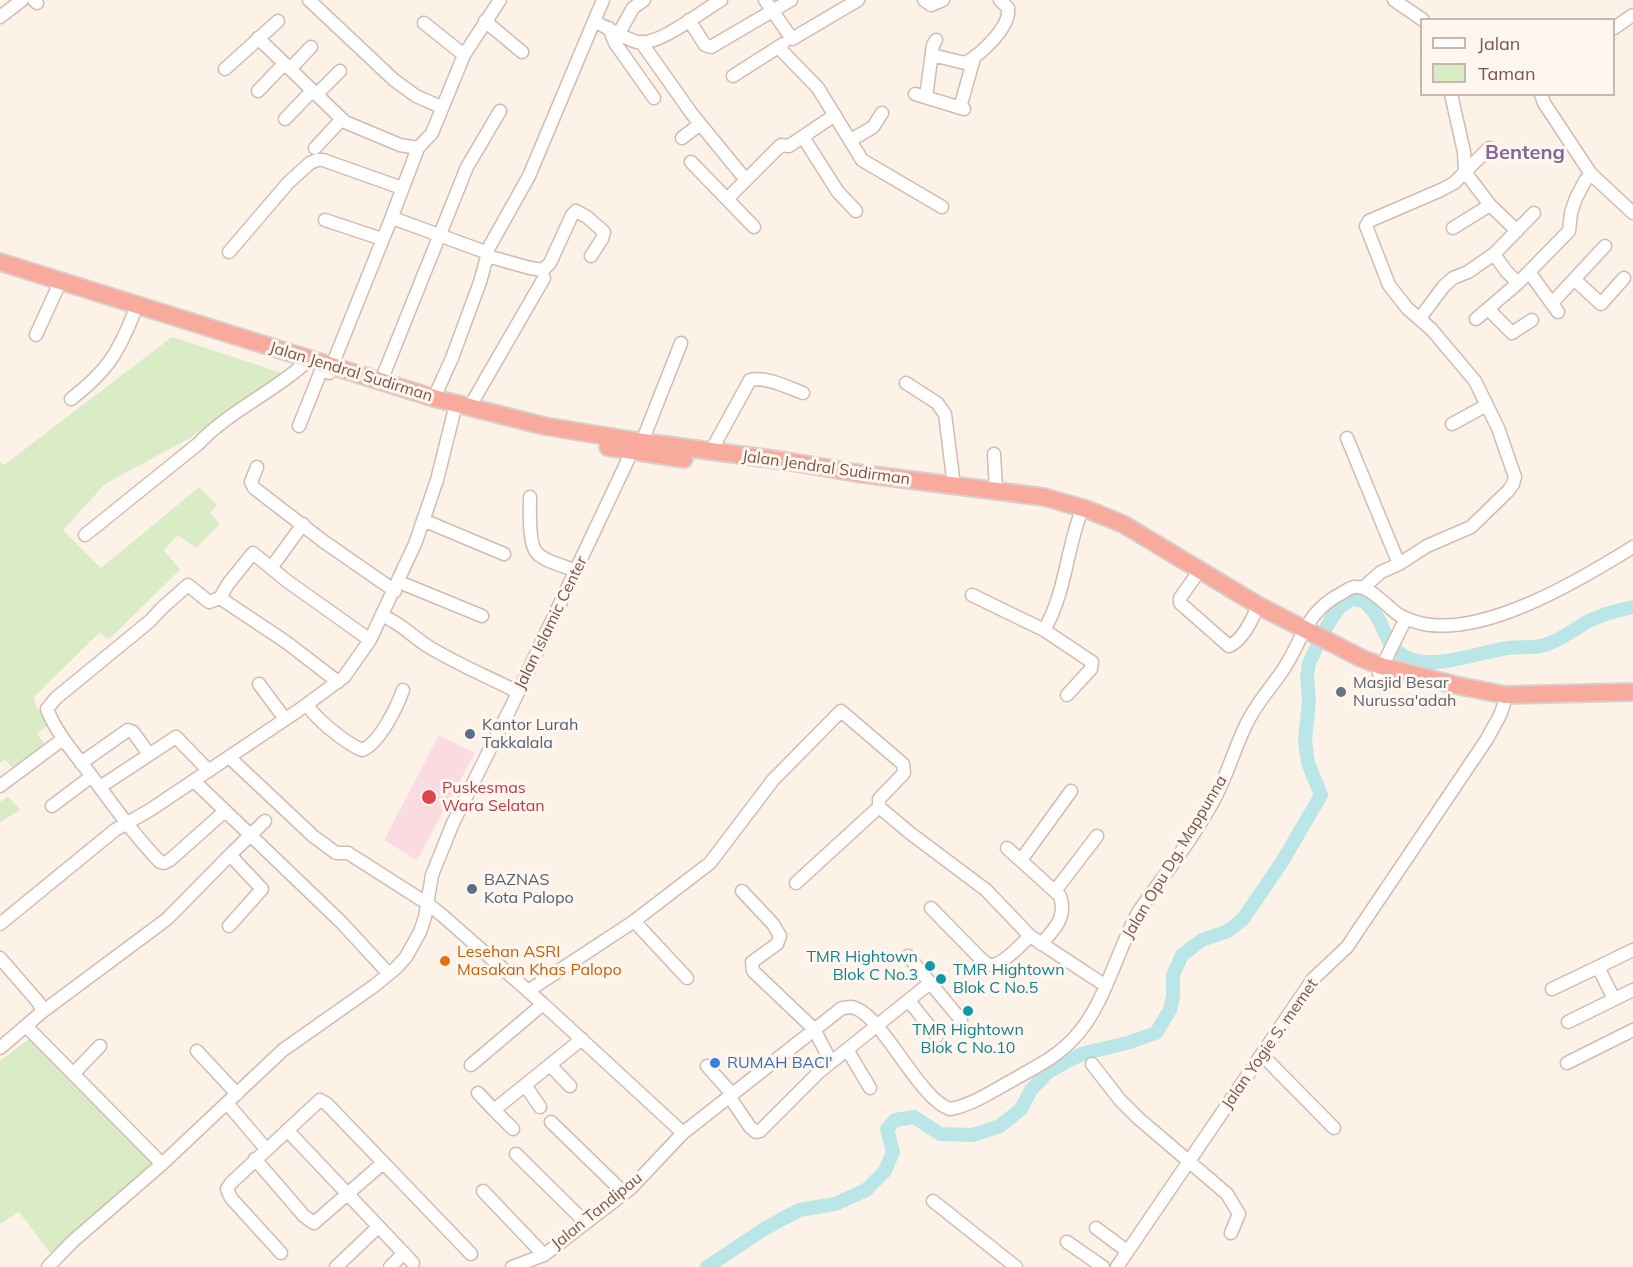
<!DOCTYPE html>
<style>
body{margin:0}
#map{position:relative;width:1633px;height:1267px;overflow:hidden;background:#fdf2e8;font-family:Mulish,sans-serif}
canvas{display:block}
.legend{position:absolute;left:1420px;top:18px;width:195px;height:78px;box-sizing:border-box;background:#fff7ef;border:2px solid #c9b7ad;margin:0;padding:8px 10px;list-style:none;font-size:18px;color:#78564b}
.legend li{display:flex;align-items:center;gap:12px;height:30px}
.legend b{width:30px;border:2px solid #c9b7ad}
</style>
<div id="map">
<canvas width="1633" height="1267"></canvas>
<ul class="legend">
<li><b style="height:8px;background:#fff"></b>Jalan</li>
<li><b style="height:16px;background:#d9ecc5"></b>Taman</li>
</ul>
</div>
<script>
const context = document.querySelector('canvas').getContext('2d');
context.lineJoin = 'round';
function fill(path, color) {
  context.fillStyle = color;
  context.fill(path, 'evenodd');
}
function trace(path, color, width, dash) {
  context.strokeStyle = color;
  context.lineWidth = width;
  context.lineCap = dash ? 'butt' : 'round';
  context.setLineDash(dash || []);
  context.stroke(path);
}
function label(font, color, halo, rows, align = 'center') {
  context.font = font + ' Mulish,sans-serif';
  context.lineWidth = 6;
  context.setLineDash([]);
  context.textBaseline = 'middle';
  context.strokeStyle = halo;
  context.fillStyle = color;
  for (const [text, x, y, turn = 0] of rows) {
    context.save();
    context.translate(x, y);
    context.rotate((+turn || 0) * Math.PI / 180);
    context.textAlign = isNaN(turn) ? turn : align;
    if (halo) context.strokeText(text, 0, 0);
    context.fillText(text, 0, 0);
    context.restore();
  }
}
const medical = new Path2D(`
 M 439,735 L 475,753 L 417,860 L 384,840 Z`);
const green = new Path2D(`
 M 172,337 L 285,374 L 190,438 L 105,484 L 63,530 L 101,568 L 199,487 L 217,505 L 210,513 L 220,524 L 196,548 L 178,535 L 164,550 L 180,570 L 109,639 L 99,633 L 34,697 L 36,706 L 48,725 L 37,734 L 46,745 L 14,770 L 5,759 L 0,763 L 0,462 L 4,465 Z
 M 8,796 L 20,810 L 0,822 L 0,802 Z
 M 30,1038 L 153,1164 L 50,1253 L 19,1212 L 0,1224 L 0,1061 Z`);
const river = new Path2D(`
 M 707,1267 L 764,1229 L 799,1210 L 835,1204 L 866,1190 L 885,1171 L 893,1152 L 887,1129 L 895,1120 L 914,1117 L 940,1134 L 973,1135 L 1000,1126 L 1021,1109 L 1031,1090 L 1047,1073 L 1067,1061 L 1085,1053 L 1127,1043 L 1156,1033 L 1170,1010 L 1173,996 L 1173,975 L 1182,955 L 1202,940 L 1228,931 L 1243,919 L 1282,862 L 1321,795 L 1308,763 L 1305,740 L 1309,700 L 1307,677 L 1309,663 L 1328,624 L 1338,609 L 1351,599 L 1364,601 C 1368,606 1373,610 1376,615 C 1384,627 1386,642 1397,651 C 1423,676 1477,652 1508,648 C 1521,646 1531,649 1545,645 C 1561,640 1574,629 1589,621 C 1603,614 1618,610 1633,607`);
const minor = new Path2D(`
 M 34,0 L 37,3
 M 309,0 L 394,80 L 416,96 L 441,107
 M 765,0 L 792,39 L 858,0
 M 924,0 L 931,5 L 943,0
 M 1394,0 L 1423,20
 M 0,17 L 22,0
 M 689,20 L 705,45 L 711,47 L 791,0
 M 485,21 L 522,52
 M 594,21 C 608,28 623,38 637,42 C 658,47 702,11 721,0
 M 424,23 L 464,55
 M 609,28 L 615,43 L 654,98
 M 1614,28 L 1633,15
 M 619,33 L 633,8 L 644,0
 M 258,38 L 345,122 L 400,145 L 418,148
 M 641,42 L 692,114 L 746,180
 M 778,47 L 818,88 L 862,160 L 942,207
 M 932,55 L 965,63 C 980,55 1011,27 1008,8 L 1000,0
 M 225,69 L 278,21
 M 290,69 L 311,47
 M 733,76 L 783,44
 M 258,91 L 284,64
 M 915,94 L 964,109
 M 1541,94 L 1544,103 L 1591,174 L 1633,213
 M 316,95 L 340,71
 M 926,97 L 933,45 L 936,40
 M 960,108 L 974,58
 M 285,119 L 312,91
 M 803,137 L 838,192 L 856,211
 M 682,138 L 700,124
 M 851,140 L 873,127 L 882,113
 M 315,148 L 342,119
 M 1489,148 L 1465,172 L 1490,205 L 1517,231
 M 691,162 L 754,227
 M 727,199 L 781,145 L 789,146 L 835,115
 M 391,219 L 418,148 L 432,133 L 464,55 L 500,0
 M 325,220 L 382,239
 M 1453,228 L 1490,205
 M 487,251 L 529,176 L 603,0
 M 229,252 L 288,183 L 310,163 L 317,160 L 323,160 L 402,188
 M 1494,254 L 1506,271 L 1518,283
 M 487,256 L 530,268 L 543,270 L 550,263 L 572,215 L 576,211 L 587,217 L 604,232 L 602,239 L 591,256
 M 1529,272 L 1558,312
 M 1574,279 L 1601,304 L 1624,278
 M 1552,303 L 1605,246
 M 1488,309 L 1512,333 L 1532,320
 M 1420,318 L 1444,286 L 1453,278 L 1468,272 L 1494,254 L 1534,213
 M 1476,319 L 1518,283 L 1569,231 L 1571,213 L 1576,198 L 1585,181 L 1591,174
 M 36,335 L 57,289
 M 329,373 L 391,219 L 398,220 L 488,253 L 480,282 L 452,358 L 434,398
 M 381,381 L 467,167 L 500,111
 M 906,383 L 937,403 L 945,414 L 954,486
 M 71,399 C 106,372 118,354 134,313
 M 469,408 L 544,278
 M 1452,424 L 1487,405
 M 299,426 L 321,371
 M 1347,438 L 1399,564 L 1381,572 L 1363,588
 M 642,442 L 681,343
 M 711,451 L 750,380 C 766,376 789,388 803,393
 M 994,454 L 996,490
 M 257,467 L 251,482 L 254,488 L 323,541 L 395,591
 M 530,497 C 530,510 528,544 537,553 C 545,562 565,566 576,571
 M 423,520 L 504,554
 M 85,535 L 198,444 C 228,412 270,394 303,365
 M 1399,564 L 1427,546 L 1471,527 L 1508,491 L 1513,484 L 1515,477 L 1498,428 L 1475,381 L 1432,330 L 1407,308 L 1389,285 L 1366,226 L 1369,221 L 1441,190 L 1454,183 L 1465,172 L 1464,152 L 1451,94
 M 271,568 L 303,524
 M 1195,577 L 1180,598 L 1180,603 L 1229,646 C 1242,641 1253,618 1258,606
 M 399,582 L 482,616
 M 972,595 L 1044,630 C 1065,594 1066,554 1080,515
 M 220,598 L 228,584 L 253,553 L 287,581 L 370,640
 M 383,616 C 401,623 413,637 429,647 C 457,664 488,677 518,692
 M 1044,630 L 1092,662 L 1091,669 L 1067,695
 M 1379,673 L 1406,618
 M 259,684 L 285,719
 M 307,704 C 314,718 347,744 362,750 C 379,744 397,707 403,690
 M 229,757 L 313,836 L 336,853 L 348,853 L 428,904 L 443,916 L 543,1004 L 683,1133
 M 81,763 L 128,730 L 133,732 L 149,754
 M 194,781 L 341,922 L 389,974
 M 0,786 L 63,739
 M 100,787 L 176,737 L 208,770
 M 52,806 L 92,776
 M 225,811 L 170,860 L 164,863 L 160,862 C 134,835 113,805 90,774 C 75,754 56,733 47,709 L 56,698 L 150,621 L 162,608 L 188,585 L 209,602 L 220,598 L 286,642 L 338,682
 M 1007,848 L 1060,896 C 1067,917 1055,929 1041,944
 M 1021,860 L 1071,791
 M 796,883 L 879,807
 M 742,891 L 773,924 L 780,936 L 777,944 L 752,962 L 753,971 L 814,1029 L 831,1062
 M 1055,891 L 1097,836
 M 931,908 L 980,958 C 983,961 987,965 992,965 C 1002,965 1023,943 1030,936
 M 634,921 L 687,978
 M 0,924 L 115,830 L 150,810 L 299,710 L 344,677 L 370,640 L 415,544 L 437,480 L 456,404
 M 229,926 L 262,889 L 230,855 L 265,821
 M 908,956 L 961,1020
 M 0,958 L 39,1003 L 42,1012 L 0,1048
 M 1552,989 L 1598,967
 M 528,991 L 633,922 L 710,863 L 773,780 L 841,711 L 903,764 L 904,773 L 879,799 L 879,807 L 910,833 L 986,890 L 1030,936 L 1106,986
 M 1614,999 L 1598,967 L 1633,950
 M 909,1001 L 937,1036
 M 42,1012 L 167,919 L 230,855
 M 1568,1022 L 1633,990
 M 27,1027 L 162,1164
 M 197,1051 L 237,1094
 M 848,1051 L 870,1088
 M 1262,1055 L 1334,1128
 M 1567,1063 L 1633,1030
 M 1092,1064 L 1120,1100 L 1138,1118 L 1227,1194 L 1239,1214 L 1231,1233
 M 471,1065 L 543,1004
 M 550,1065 L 570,1086
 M 707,1066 L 732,1094
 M 74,1073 L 100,1046
 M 525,1085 L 540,1107
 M 478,1093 L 494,1110 L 582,1039
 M 729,1096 L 750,1127 L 756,1132 L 760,1131 L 819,1072 L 930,983
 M 227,1103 L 266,1149
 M 494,1110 L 513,1129
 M 551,1122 L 624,1193
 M 287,1130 L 413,1263
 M 516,1154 L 585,1222
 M 255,1159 L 304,1216 L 314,1223 L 383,1163
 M 483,1191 L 544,1255
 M 933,1201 L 1016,1267
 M 1096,1228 L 1127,1251
 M 1067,1242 L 1103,1267
 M 281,1253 L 231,1198 L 227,1189 L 231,1183 L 320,1100 L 327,1104 L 471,1254
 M 48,1267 L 72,1242 L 162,1164 L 283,1050 L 374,986 L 396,968 L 406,957 L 420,932 L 425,917 L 432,875 L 453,823 L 512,705 L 635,445
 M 336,1267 L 378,1227
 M 390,1267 L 404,1253
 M 512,1267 L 544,1255 L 631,1188 L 683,1133 L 842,1008 C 845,1008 848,1007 851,1007 C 880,1010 918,1099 950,1109 C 973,1105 994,1090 1013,1080 C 1035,1067 1057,1057 1074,1038 C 1105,1006 1117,949 1139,911 C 1165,874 1194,837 1215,798 C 1227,775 1234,750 1245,727 C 1254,706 1270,689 1283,670 C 1303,640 1305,612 1342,593 C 1345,591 1350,588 1354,587 C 1370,585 1387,607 1399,615 C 1404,618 1410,620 1416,622 C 1479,641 1580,580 1633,547
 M 1117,1267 L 1313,979 L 1347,947 L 1487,739 C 1494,725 1505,711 1505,695`);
const highway = new Path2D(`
 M 0,262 L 434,398 L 544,426 L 636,441 L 786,461 L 856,473 L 1044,497 L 1086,509 L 1123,524 L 1261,607 L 1361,658 L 1381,666 L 1455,685 L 1505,695 L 1633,692
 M 608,447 L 684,459`);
const markers = [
 [1341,692,6,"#6b7280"],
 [470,734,6,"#5c6f8a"],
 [429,797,8,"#e0444e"],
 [472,889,6,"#5c6f8a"],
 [445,961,6,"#e8710a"],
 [930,966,6,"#0f9aa8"],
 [941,979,6,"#0f9aa8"],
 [968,1011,6,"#0f9aa8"],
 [715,1063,6,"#3f7fe0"]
];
const streetNames = [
 ["Jalan Jendral Sudirman",351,372,17],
 ["Jalan Jendral Sudirman",826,468,8],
 ["Jalan Islamic Center",551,623,-64],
 ["Jalan Opu Dg. Mappunna",1175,857,-59],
 ["Jalan Yogie S. memet",1270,1044,-55],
 ["Jalan Tandipau",597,1211,-39]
];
const worshipNames = [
 ["Masjid Besar",1353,683],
 ["Nurussa'adah",1353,701]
];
const serviceNames = [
 ["Kantor Lurah",482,725],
 ["Takkalala",482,743],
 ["BAZNAS",484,880],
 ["Kota Palopo",484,898]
];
const healthNames = [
 ["Puskesmas",442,788],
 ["Wara Selatan",442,806]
];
const foodNames = [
 ["Lesehan ASRI",457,952],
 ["Masakan Khas Palopo",457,970]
];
const cultureNames = [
 ["TMR Hightown",918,957],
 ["Blok C No.3",918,975],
 ["TMR Hightown",953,970,"left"],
 ["Blok C No.5",953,988,"left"],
 ["TMR Hightown",968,1030,"center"],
 ["Blok C No.10",968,1048,"center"]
];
const shopNames = [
 ["RUMAH BACI'",727,1063]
];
const quarterNames = [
 ["Benteng",1525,153]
];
fill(medical, '#fbdbe2');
fill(green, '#d9ecc5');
trace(river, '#bbe6e8', 14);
trace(minor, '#d2bbaf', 15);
trace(highway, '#d9d0cd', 20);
trace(minor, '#fff', 12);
trace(highway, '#f8ab9d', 16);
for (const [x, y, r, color] of markers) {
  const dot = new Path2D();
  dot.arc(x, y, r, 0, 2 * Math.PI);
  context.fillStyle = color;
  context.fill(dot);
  trace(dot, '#fff7ef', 2);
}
label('16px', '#78564b', '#fff7ef', streetNames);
label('16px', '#5b616d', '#fff7ef', worshipNames, 'left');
label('16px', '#4e5e75', '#fff7ef', serviceNames, 'left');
label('16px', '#be3a42', '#fff7ef', healthNames, 'left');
label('16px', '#c56008', '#fff7ef', foodNames, 'left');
label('16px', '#0d838f', '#fff7ef', cultureNames, 'right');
label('16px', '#366cbe', '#fff7ef', shopNames, 'left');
label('bold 20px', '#83679b', '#fff7ef', quarterNames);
</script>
